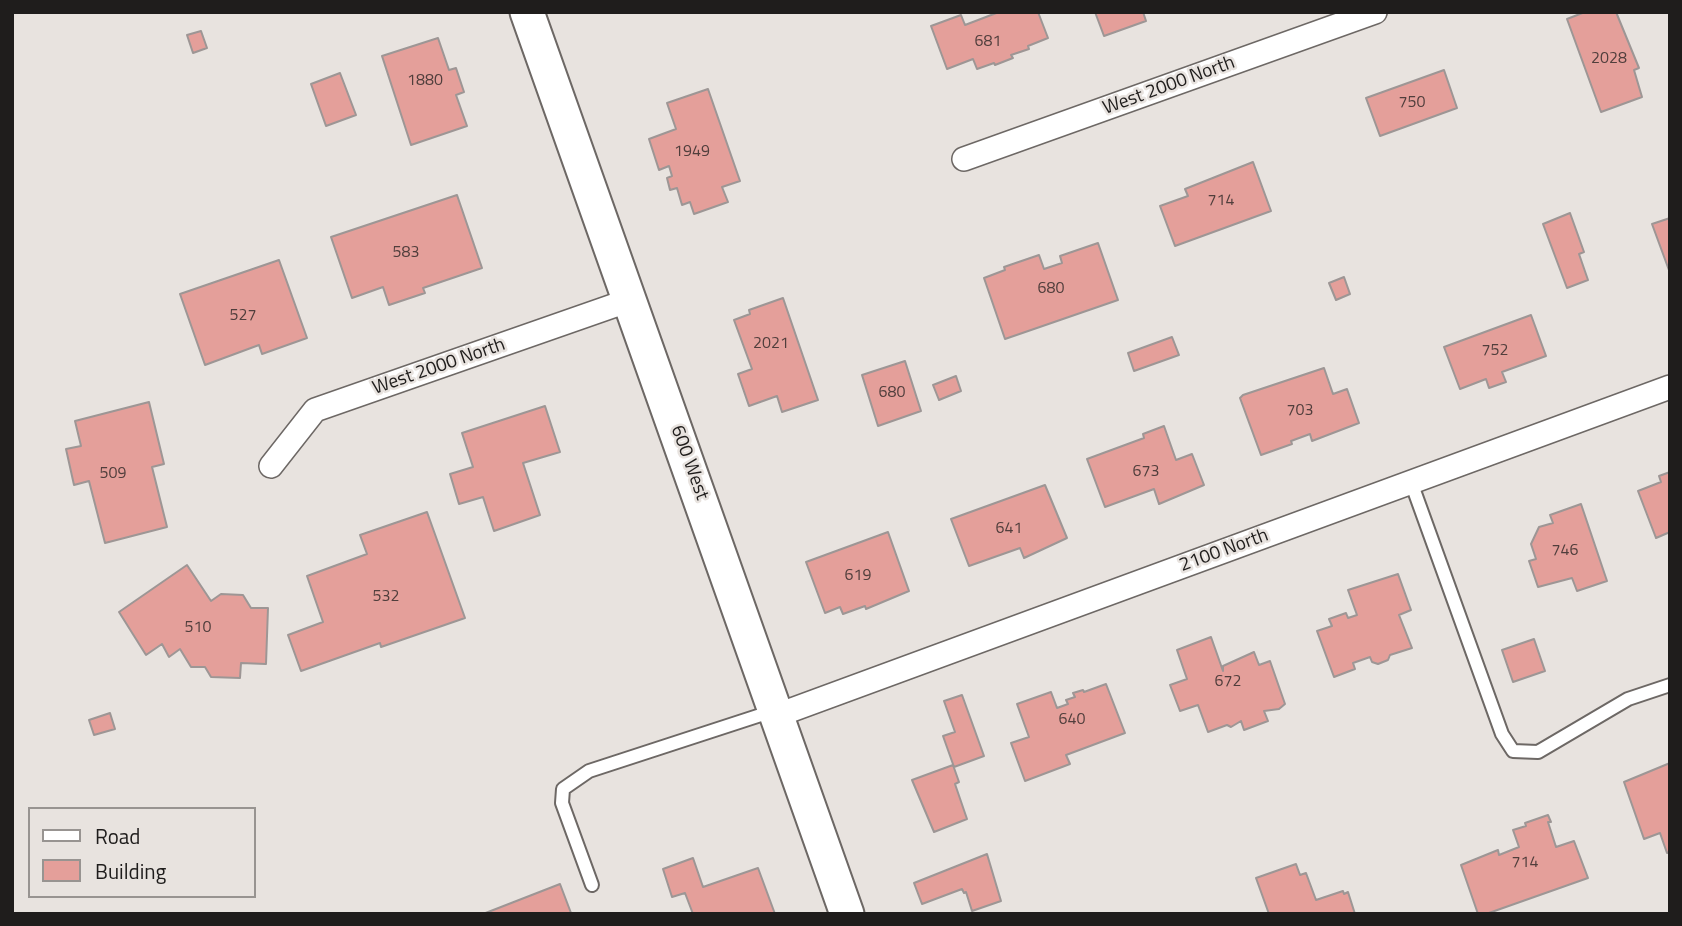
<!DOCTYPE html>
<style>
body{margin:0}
#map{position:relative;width:1682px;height:926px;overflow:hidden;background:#e8e3df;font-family:"Titillium Web",sans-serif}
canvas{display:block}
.frame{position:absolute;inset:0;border:14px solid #1f1d1c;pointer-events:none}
.legend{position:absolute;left:28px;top:807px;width:228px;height:91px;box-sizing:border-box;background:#e8e3df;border:2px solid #989491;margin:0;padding:9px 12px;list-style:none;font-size:21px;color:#1f1d1c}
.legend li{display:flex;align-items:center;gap:14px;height:35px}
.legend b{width:35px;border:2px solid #989491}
</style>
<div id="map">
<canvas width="1682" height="926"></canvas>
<div class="frame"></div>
<ul class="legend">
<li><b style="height:9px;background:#fff"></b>Road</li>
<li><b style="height:19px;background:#e49f9a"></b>Building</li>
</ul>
</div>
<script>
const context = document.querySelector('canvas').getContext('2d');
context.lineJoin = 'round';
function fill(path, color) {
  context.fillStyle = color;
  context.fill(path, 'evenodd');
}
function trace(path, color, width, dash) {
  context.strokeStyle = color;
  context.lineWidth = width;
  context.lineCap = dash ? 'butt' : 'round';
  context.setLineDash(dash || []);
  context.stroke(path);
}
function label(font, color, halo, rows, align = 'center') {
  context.font = font + ' "Titillium Web",sans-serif';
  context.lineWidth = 5;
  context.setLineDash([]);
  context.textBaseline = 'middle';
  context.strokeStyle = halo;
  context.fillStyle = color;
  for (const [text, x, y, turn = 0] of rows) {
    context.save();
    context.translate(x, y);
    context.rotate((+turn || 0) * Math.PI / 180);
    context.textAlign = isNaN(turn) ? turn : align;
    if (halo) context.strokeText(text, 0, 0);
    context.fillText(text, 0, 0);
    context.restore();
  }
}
const building = new Path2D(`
 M 999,12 L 1038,12 L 1048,38 L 1028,46 L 1029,49 L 1011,55 L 1013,58 L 995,65 L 994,63 L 977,69 L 973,59 L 947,69 L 931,26 L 961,15 L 965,25 Z
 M 1095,12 L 1143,12 L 1146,21 L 1104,36 Z
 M 1585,12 L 1616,12 L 1639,68 L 1634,70 L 1642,97 L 1601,112 L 1567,19 Z
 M 201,31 L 207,48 L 193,53 L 187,35 Z
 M 438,38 L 449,70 L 456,68 L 464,92 L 456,95 L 467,126 L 411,145 L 382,56 Z
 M 1444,70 L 1457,108 L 1380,136 L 1366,98 Z
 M 340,73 L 356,115 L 326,126 L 311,84 Z
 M 708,89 L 740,181 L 722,187 L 728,202 L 694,214 L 690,202 L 682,205 L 677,188 L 670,190 L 667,178 L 672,176 L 669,166 L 659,170 L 649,139 L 676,129 L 667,103 Z
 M 1253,162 L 1271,211 L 1175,246 L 1160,206 L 1188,196 L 1185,189 Z
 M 457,195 L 482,268 L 423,288 L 425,293 L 389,305 L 383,287 L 352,298 L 331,237 Z
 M 1570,213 L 1584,252 L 1579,254 L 1588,280 L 1567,288 L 1543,224 Z
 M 1670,218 L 1670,273 L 1652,224 Z
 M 1098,243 L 1118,300 L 1005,339 L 984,278 L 1005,270 L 1004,267 L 1039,255 L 1044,269 L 1062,263 L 1060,256 Z
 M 279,260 L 307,338 L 262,354 L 259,345 L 205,365 L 180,294 Z
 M 1344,277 L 1350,294 L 1336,300 L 1329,283 Z
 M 783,298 L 818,400 L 782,412 L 777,396 L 749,406 L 738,374 L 752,369 L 734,320 L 750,314 L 749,310 Z
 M 1531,315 L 1546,356 L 1502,372 L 1506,382 L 1489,388 L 1486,379 L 1460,389 L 1444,347 Z
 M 1172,337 L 1179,355 L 1134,371 L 1128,353 Z
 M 905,361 L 921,411 L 878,426 L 862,375 Z
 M 1324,368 L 1333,394 L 1347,389 L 1359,423 L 1312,441 L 1310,434 L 1291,441 L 1292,444 L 1261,455 L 1240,398 L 1243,395 Z
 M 956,376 L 961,391 L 939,400 L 933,385 Z
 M 149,402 L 164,464 L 152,467 L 167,527 L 105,543 L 89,481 L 74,485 L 66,449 L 81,446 L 75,421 Z
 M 545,406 L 560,452 L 523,463 L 540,515 L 494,531 L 483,497 L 459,504 L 450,474 L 473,467 L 462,433 Z
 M 1164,426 L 1176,460 L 1192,454 L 1204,485 L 1159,504 L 1154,489 L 1105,507 L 1087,459 L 1144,438 L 1143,434 Z
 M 1670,472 L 1670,532 L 1656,538 L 1638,491 L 1661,482 L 1659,476 Z
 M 1045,485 L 1067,538 L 1024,558 L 1020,548 L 969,566 L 951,519 Z
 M 1581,504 L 1607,581 L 1577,591 L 1572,578 L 1538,587 L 1529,561 L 1536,559 L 1531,544 L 1539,527 L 1553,523 L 1550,515 Z
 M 427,512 L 465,618 L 381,647 L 380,643 L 301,671 L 288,635 L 323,622 L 307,576 L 367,554 L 360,535 Z
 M 888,532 L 909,591 L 866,609 L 865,606 L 843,614 L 840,607 L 825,613 L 806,562 Z
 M 187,565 L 211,601 L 221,594 L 243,595 L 251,608 L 268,608 L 266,664 L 241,663 L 240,678 L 211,677 L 205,667 L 191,667 L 180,649 L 169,657 L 162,644 L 146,655 L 119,612 Z
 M 1398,574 L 1411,610 L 1399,615 L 1412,648 L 1390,655 L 1388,660 L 1378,664 L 1372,662 L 1370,657 L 1353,663 L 1355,669 L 1334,677 L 1317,631 L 1332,626 L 1329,619 L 1346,613 L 1348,618 L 1357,615 L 1348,590 Z
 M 1211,637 L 1223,671 L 1223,666 L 1254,652 L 1259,665 L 1270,661 L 1285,704 L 1279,709 L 1264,711 L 1268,721 L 1244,730 L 1241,721 L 1231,727 L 1227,725 L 1208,732 L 1198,705 L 1180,711 L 1170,685 L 1187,679 L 1177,650 Z
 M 1534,639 L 1545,671 L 1513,682 L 1502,650 Z
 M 1106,684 L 1125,733 L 1066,755 L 1070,764 L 1025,781 L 1011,743 L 1029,737 L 1017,704 L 1051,692 L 1057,708 L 1068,704 L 1066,700 L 1075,697 L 1073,693 L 1083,690 L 1084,692 Z
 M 962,695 L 984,756 L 954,767 L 943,736 L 955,732 L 944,701 Z
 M 110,713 L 115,729 L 94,735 L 89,720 Z
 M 1670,763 L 1670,852 L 1667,853 L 1660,833 L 1644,839 L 1624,782 Z
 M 953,765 L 959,782 L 955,784 L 967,819 L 934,832 L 912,780 Z
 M 1548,815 L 1551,822 L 1548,822 L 1556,847 L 1574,841 L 1588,878 L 1486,914 L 1478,914 L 1461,865 L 1498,850 L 1499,855 L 1519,847 L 1513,830 L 1526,826 L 1525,823 Z
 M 987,854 L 1001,901 L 972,911 L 966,892 L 964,893 L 962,889 L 922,904 L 914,883 Z
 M 693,858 L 703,887 L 758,868 L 775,914 L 693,914 L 685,893 L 672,897 L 663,869 Z
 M 1296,864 L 1300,875 L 1306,873 L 1316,900 L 1343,891 L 1344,894 L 1348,892 L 1355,914 L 1269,914 L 1256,878 Z
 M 560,884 L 571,913 L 483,914 Z`);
const lane = new Path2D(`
 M 1411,482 L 1502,734 L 1513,751 L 1538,752 L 1628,699 L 1670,685
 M 592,885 L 562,803 L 563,789 L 589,771 L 773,711`);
const street = new Path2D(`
 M 964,159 L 1375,12
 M 271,466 L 315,410 L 630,300
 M 778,715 L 1670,387`);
const secondary = new Path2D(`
 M 527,12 L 847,914`);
const numberNames = [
 ["681",988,42],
 ["2028",1609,59],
 ["1880",425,81],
 ["750",1412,103],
 ["1949",692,152],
 ["714",1221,201],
 ["583",406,253],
 ["680",1051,289],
 ["527",243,316],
 ["2021",771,344],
 ["752",1495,351],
 ["680",892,393],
 ["703",1300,411],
 ["673",1146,472],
 ["509",113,474],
 ["641",1009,529],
 ["746",1565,551],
 ["619",858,576],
 ["532",386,597],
 ["510",198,628],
 ["672",1228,682],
 ["640",1072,720],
 ["714",1525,863]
];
const streetNames = [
 ["West 2000 North",1169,86,-20],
 ["West 2000 North",439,367,-19],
 ["600 West",689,463,70],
 ["2100 North",1224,551,-20]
];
fill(building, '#e49f9a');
trace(building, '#9d9695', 2);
trace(lane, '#6d6865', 16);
trace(street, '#6d6865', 26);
trace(secondary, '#6d6865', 37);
trace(lane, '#fff', 12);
trace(street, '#fff', 23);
trace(secondary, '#fff', 33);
label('16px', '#503e3c', null, numberNames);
label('19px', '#1f1d1c', '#e8e3df', streetNames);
</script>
